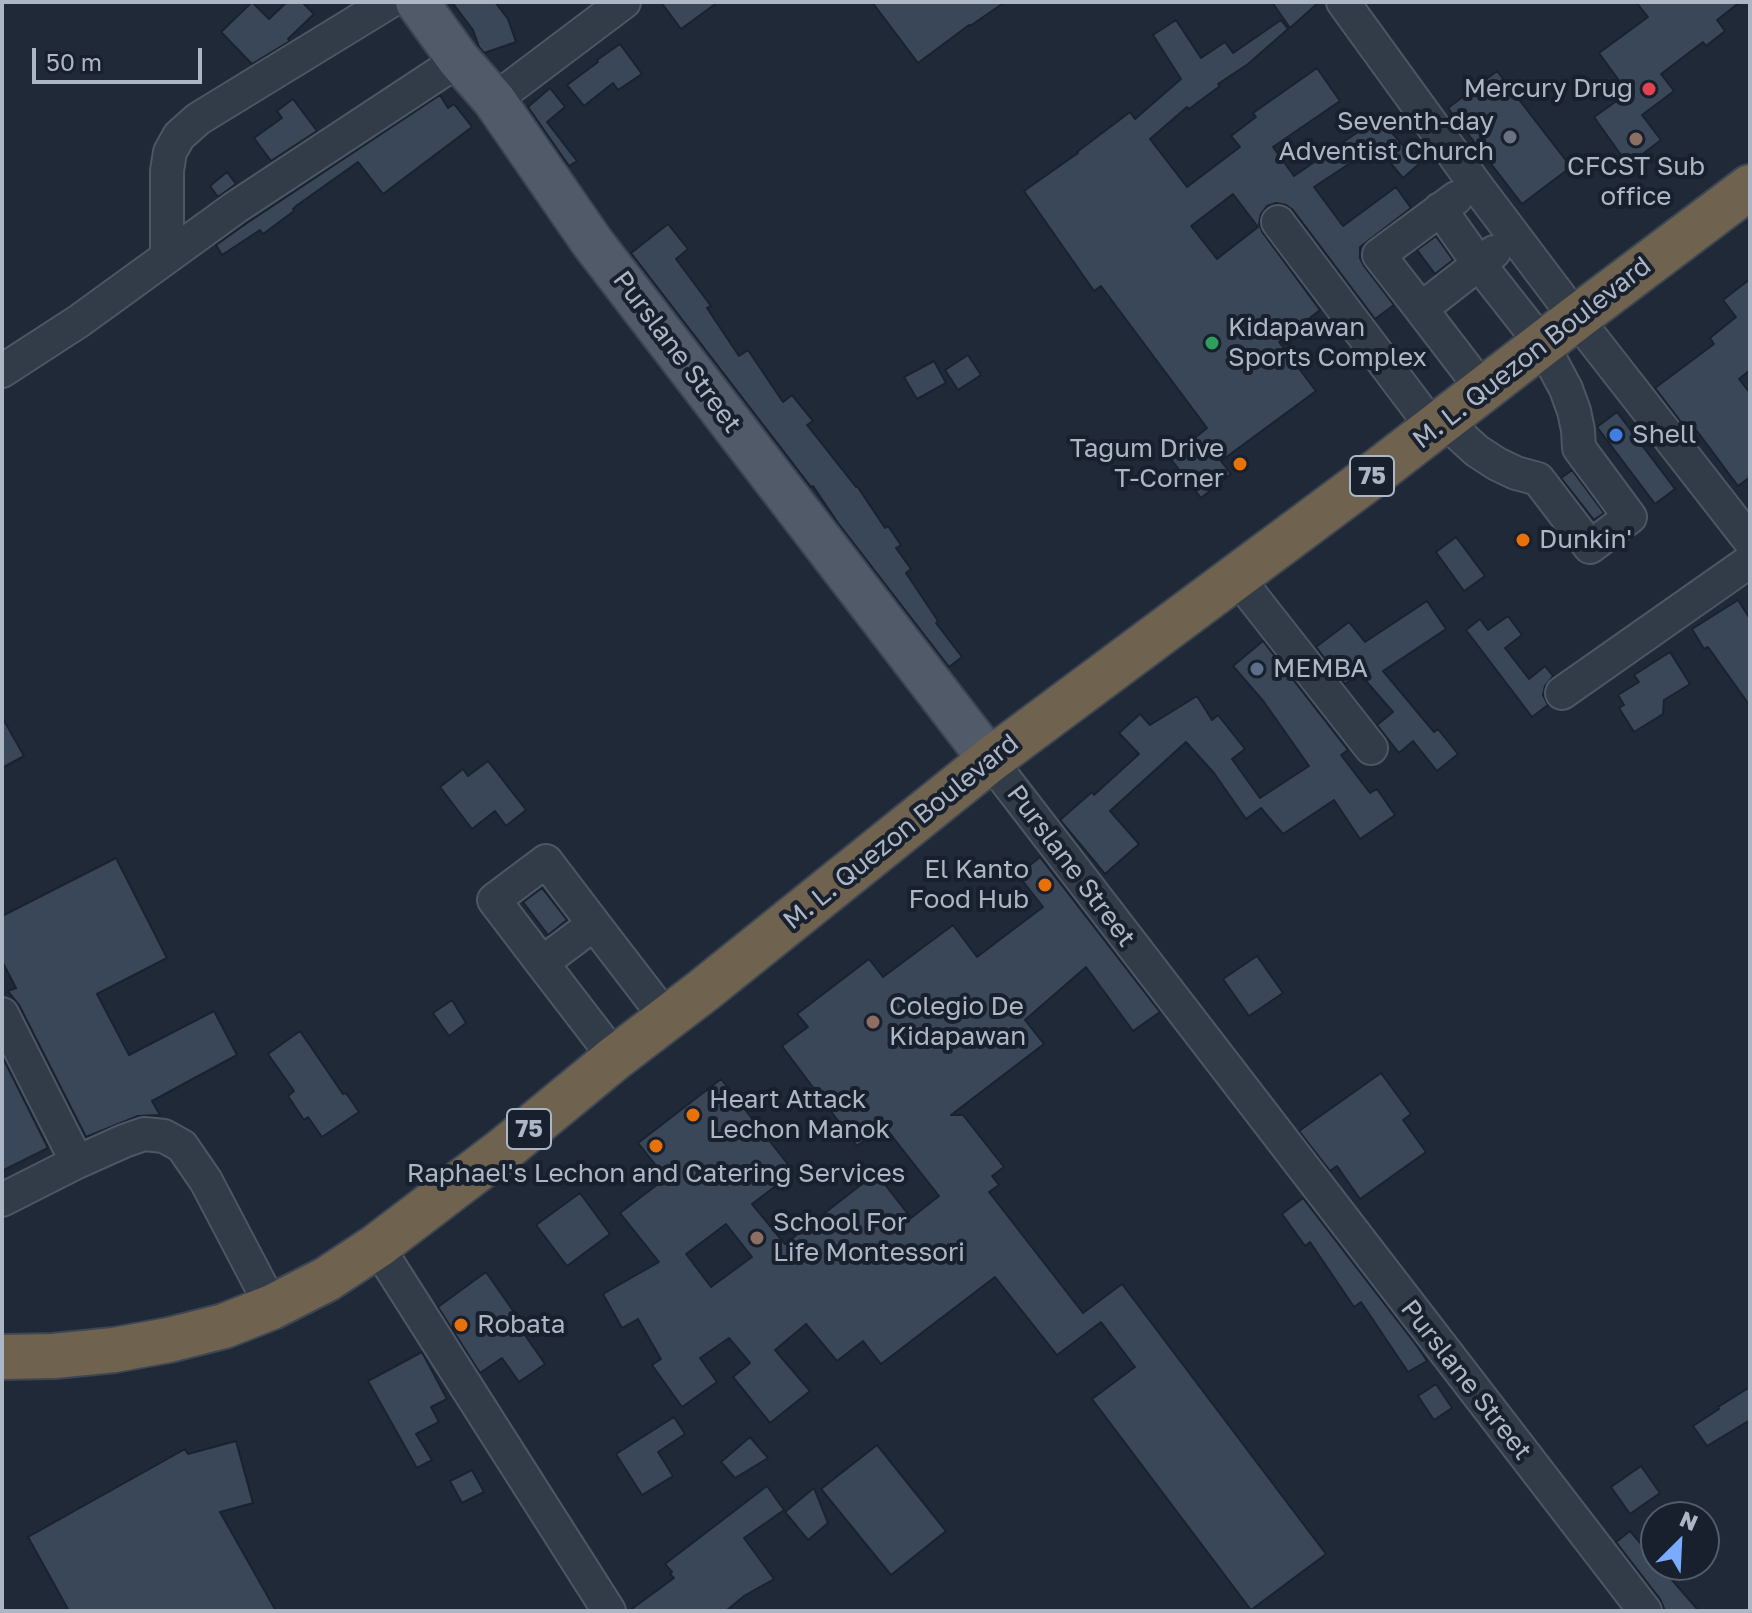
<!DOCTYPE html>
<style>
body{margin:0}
#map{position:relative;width:1752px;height:1613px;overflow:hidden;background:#1f2938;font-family:"Golos Text",sans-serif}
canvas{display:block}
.frame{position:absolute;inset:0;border:4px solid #acb6c5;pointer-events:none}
.north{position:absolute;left:1640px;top:1501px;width:80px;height:80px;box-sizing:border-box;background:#18202d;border:2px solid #535c6a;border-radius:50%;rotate:24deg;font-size:22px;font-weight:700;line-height:32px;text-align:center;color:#acb6c5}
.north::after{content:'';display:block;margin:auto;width:28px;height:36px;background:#7aacfd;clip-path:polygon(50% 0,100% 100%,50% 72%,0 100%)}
.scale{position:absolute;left:32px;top:48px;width:170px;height:36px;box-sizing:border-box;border:4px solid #acb6c5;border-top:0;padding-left:10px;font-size:24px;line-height:28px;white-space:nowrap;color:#acb6c5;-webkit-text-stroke:6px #18202d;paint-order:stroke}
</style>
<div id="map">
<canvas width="1752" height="1613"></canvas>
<div class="frame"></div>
<div class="north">N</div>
<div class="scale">50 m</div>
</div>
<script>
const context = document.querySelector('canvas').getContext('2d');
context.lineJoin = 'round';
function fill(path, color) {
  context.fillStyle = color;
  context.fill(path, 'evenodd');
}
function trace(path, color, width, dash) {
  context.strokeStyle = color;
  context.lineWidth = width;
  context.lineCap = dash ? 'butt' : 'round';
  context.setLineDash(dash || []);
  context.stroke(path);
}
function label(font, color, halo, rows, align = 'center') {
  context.font = font + ' "Golos Text",sans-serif';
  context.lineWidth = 8;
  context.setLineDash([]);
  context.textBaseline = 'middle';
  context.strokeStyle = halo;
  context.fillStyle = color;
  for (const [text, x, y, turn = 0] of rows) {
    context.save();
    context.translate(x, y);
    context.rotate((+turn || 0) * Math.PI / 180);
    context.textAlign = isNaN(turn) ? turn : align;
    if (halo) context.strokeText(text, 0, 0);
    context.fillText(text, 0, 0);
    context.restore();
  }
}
const building = new Path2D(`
 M 252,2 L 269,19 L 287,2 L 302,2 L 314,14 L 288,39 L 290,41 L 252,64 L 221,32 Z
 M 452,2 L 495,2 L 508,19 L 516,42 L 484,53 L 479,47 L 473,30 Z
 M 661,2 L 718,2 L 681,29 Z
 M 872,2 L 1005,2 L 970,26 L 969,25 L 918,63 Z
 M 1272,2 L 1319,2 L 1290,28 Z
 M 1636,2 L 1740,2 L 1717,20 L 1725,31 L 1706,46 L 1703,42 L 1661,74 L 1674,91 L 1642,115 L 1661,140 L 1628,165 L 1594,117 L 1628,93 L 1599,53 L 1648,17 Z
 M 1176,20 L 1201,58 L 1225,42 L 1233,53 L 1281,20 L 1288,29 L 1248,64 L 1218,84 L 1220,86 L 1189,109 L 1187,107 L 1150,139 L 1187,187 L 1240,147 L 1231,136 L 1256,117 L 1253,113 L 1317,68 L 1340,101 L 1273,147 L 1294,176 L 1387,112 L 1399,130 L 1393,134 L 1419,164 L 1403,178 L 1376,146 L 1314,187 L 1343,226 L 1396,187 L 1411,208 L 1360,247 L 1360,258 L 1364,266 L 1394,305 L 1375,319 L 1293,210 L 1286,205 L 1276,203 L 1267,206 L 1261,214 L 1259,224 L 1263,233 L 1320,310 L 1279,342 L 1316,391 L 1221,461 L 1231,474 L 1201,498 L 1170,458 L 1207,428 L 1101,286 L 1094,291 L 1024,191 L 1078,153 L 1077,152 L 1130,112 L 1135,119 L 1181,79 L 1153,35 ZM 1233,194 L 1258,227 L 1217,259 L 1191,226 Z
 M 620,44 L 642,74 L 618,90 L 613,83 L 584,106 L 567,85 L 598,62 L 597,60 Z
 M 1497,71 L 1571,167 L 1522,204 L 1448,108 Z
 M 550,88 L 565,107 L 547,122 L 577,161 L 569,166 L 528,107 Z
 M 440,95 L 448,108 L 454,104 L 472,127 L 383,194 L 358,162 L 296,206 L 293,209 L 294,211 L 263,234 L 260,230 L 222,255 L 216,245 L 247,223 Z
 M 293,99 L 317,131 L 271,161 L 254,138 L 282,118 L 277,111 Z
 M 227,172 L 236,184 L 218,197 L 210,186 Z
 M 668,224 L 688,249 L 676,259 L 711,306 L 707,308 L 739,356 L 748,350 L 783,402 L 792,395 L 813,421 L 807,425 L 856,487 L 857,486 L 885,528 L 888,526 L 901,545 L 896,548 L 911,569 L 906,573 L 938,621 L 936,623 L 962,657 L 949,667 L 838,523 L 813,486 L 811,487 L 631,253 Z
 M 1436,236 L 1453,260 L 1435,274 L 1417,250 Z
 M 1750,279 L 1750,370 L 1739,379 L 1750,393 L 1750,477 L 1738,486 L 1697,431 L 1691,435 L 1655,388 L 1714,344 L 1710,338 L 1736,317 L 1723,300 Z
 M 968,355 L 981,375 L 958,390 L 945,370 Z
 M 934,361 L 946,383 L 917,399 L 904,377 Z
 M 1617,412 L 1675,489 L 1655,504 L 1597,427 Z
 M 1572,470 L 1604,513 L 1594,520 L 1561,478 Z
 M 1456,537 L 1485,576 L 1464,591 L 1436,552 Z
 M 1738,600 L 1750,619 L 1750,706 L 1708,647 L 1704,649 L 1692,629 Z
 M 1427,601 L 1446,629 L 1383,671 L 1434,732 L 1438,729 L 1458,754 L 1437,771 L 1413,741 L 1399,753 L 1377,725 L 1393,712 L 1359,673 L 1345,684 L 1316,647 L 1349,622 L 1365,642 Z
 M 1508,616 L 1522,635 L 1505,648 L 1529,679 L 1545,666 L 1553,676 L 1545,686 L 1543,695 L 1548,705 L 1532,717 L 1466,630 L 1480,619 L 1488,630 Z
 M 1263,641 L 1348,750 L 1341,755 L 1370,793 L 1377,789 L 1395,815 L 1360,839 L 1334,800 L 1283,834 L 1261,808 L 1246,819 L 1214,773 L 1186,742 L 1110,811 L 1139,844 L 1105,874 L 1060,820 L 1092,792 L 1094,795 L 1139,754 L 1119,733 L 1140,714 L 1150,725 L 1197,696 L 1212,720 L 1218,715 L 1245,749 L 1232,759 L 1260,798 L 1309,766 L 1264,702 L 1233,666 Z
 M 1670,652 L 1690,684 L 1664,700 L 1663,714 L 1634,732 L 1619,708 L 1624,705 L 1618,695 L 1639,682 L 1634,675 Z
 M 2,717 L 24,756 L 2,768 Z
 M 488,761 L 526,810 L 506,826 L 495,811 L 472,829 L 440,787 L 463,769 L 468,776 Z
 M 1040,857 L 1160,1012 L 1133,1031 L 1086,967 L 1025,1020 L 1044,1044 L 951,1115 L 963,1115 L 1004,1167 L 992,1176 L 999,1185 L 989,1192 L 1083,1313 L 1122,1284 L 1326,1554 L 1251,1610 L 1092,1399 L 1135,1367 L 1101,1322 L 1057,1355 L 995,1277 L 881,1364 L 863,1341 L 837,1361 L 806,1324 L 775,1350 L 810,1391 L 770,1423 L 733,1377 L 750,1363 L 729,1338 L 700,1358 L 717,1382 L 682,1407 L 652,1365 L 661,1359 L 638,1319 L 622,1328 L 603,1294 L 659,1262 L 620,1213 L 666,1178 L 638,1143 L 721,1079 L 794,1172 L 752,1204 L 785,1244 L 876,1173 L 911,1218 L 939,1196 L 884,1126 L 857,1146 L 782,1046 L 808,1027 L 797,1014 L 869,959 L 883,977 L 953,925 L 977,957 L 1043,907 L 1018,875 ZM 726,1224 L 752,1257 L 711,1287 L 686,1254 Z
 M 116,858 L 167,958 L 97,994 L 129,1055 L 214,1011 L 237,1055 L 152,1101 L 160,1115 L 138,1116 L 86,1137 L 19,1005 L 8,991 L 16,988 L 2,961 L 2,916 Z
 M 542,888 L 567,920 L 548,935 L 523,902 Z
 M 1257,956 L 1283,993 L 1249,1016 L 1223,979 Z
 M 452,1000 L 466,1023 L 449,1036 L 433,1013 Z
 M 300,1031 L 343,1094 L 346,1093 L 359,1112 L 322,1137 L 308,1117 L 304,1120 L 288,1096 L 294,1091 L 268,1054 Z
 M 2,1056 L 48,1148 L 2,1171 Z
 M 1381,1073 L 1411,1114 L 1403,1120 L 1426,1152 L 1360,1199 L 1337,1166 L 1330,1171 L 1299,1131 Z
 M 580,1193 L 610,1234 L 567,1266 L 536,1225 Z
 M 1303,1198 L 1417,1346 L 1427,1361 L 1408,1372 L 1361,1302 L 1354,1307 L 1310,1242 L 1305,1246 L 1282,1214 Z
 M 486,1272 L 523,1325 L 520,1328 L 545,1364 L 519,1382 L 502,1358 L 480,1373 L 438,1307 Z
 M 422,1352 L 447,1399 L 431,1407 L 439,1422 L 416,1434 L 432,1460 L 417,1468 L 368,1381 Z
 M 1436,1384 L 1452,1408 L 1434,1420 L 1418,1396 Z
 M 1750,1387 L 1750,1420 L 1707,1446 L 1693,1426 L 1719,1409 L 1718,1407 Z
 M 674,1417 L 685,1434 L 658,1452 L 673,1476 L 642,1495 L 616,1454 Z
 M 750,1437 L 768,1458 L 735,1478 L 721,1462 Z
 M 236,1441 L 253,1503 L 220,1512 L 276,1611 L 69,1611 L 28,1537 L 185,1449 L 188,1454 Z
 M 877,1445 L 946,1531 L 891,1575 L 821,1489 Z
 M 1641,1466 L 1660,1493 L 1630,1514 L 1611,1487 Z
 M 472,1470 L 484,1492 L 462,1503 L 450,1481 Z
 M 767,1486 L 784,1510 L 744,1538 L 774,1579 L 744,1596 L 726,1611 L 629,1611 L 674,1578 L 670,1574 L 672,1572 L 665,1564 Z
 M 814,1488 L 828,1523 L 808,1540 L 785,1512 Z
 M 1630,1531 L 1656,1561 L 1656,1565 L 1659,1565 L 1699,1611 L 1665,1611 L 1660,1599 L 1616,1542 Z`);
const minor = new Path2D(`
 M 1343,2 L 1475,184 L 1576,318 L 1750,541
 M 494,100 L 624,2
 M 1440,209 L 1479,264 L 1542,344 L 1566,389 L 1574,411 L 1578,430 L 1579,448 L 1630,517 L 1590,547 L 1538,479 L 1516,473 L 1497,464 L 1477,451 L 1444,421
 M 1278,222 L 1434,429
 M 167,257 L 167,171 L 170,152 L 179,136 L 198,119 L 389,2
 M 1421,309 L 1379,255 L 1456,198
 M 2,371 L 79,321 L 236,207 L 459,60
 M 1483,390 L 1421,309 L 1494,252
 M 1236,576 L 1371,748
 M 1562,693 L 1750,561
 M 990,760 L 1645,1611
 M 542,963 L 494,900 L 546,861 L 594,924
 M 2,1014 L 77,1162
 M 615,1058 L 542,963 L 594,924 L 667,1019
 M 2,1200 L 77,1162 L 124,1141 L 144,1134 L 164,1136 L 182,1146 L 206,1181 L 272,1307
 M 377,1246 L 609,1611`);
const major = new Path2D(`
 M 417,2 L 459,60 L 494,100 L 592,242 L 990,760`);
const highway = new Path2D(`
 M 2,1357 L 54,1356 L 114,1350 L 169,1340 L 224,1326 L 272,1307 L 327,1279 L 377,1246 L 507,1147 L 615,1058 L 704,990 L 990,760 L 1365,481 L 1576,318 L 1750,187`);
const markers = [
 [1649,89,8,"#e0444e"],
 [1510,137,8,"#6b7280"],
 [1636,139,8,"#8d6e63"],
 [1212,343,8,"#2e9e5b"],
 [1616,435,8,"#3f7fe0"],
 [1240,464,8,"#e8710a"],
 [1523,540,8,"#e8710a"],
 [1257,669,8,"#5c6f8a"],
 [1045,885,8,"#e8710a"],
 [873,1022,8,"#8d6e63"],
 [693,1115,8,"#e8710a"],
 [656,1146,8,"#e8710a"],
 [757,1238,8,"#8d6e63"],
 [461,1325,8,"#e8710a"]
];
const shields = [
 [1372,476,44],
 [529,1129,44]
];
const shieldNames = [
 ["75",1372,476],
 ["75",529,1129]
];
const poiNames = [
 ["Mercury Drug",1633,89,"right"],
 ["Seventh-day",1494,122,"right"],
 ["Adventist Church",1494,152,"right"],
 ["CFCST Sub",1636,167,"center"],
 ["office",1636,197,"center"],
 ["Kidapawan",1228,328],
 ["Sports Complex",1228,358],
 ["Shell",1632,435],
 ["Tagum Drive",1224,449,"right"],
 ["T-Corner",1224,479,"right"],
 ["Dunkin'",1539,540],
 ["MEMBA",1273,669],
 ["El Kanto",1029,870,"right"],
 ["Food Hub",1029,900,"right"],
 ["Colegio De",889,1007],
 ["Kidapawan",889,1037],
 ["Heart Attack",709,1100],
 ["Lechon Manok",709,1130],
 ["Raphael's Lechon and Catering Services",656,1174,"center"],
 ["School For",773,1223],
 ["Life Montessori",773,1253],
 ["Robata",477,1325]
];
const streetNames = [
 ["Purslane Street",677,352,53],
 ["M. L. Quezon Boulevard",1532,353,-38],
 ["M. L. Quezon Boulevard",901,832,-39],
 ["Purslane Street",1071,866,53],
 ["Purslane Street",1466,1380,52]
];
fill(building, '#3a4758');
trace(building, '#1a222f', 2);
trace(minor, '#4d5663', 36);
trace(major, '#3c4452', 46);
trace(highway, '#3d4653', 48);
trace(minor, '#323b48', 32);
trace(major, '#505a69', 42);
trace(highway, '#6f624f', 44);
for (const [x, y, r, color] of markers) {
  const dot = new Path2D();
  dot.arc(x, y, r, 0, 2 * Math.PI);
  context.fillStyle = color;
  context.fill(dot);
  trace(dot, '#18202d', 3);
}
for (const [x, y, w] of shields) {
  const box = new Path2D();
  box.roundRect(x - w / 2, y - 20, w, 40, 6);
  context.fillStyle = '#18202d';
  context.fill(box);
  trace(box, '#acb6c5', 2);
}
label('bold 24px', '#acb6c5', null, shieldNames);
label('26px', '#acb6c5', '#18202d', poiNames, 'left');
label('26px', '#acb6c5', '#18202d', streetNames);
</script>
